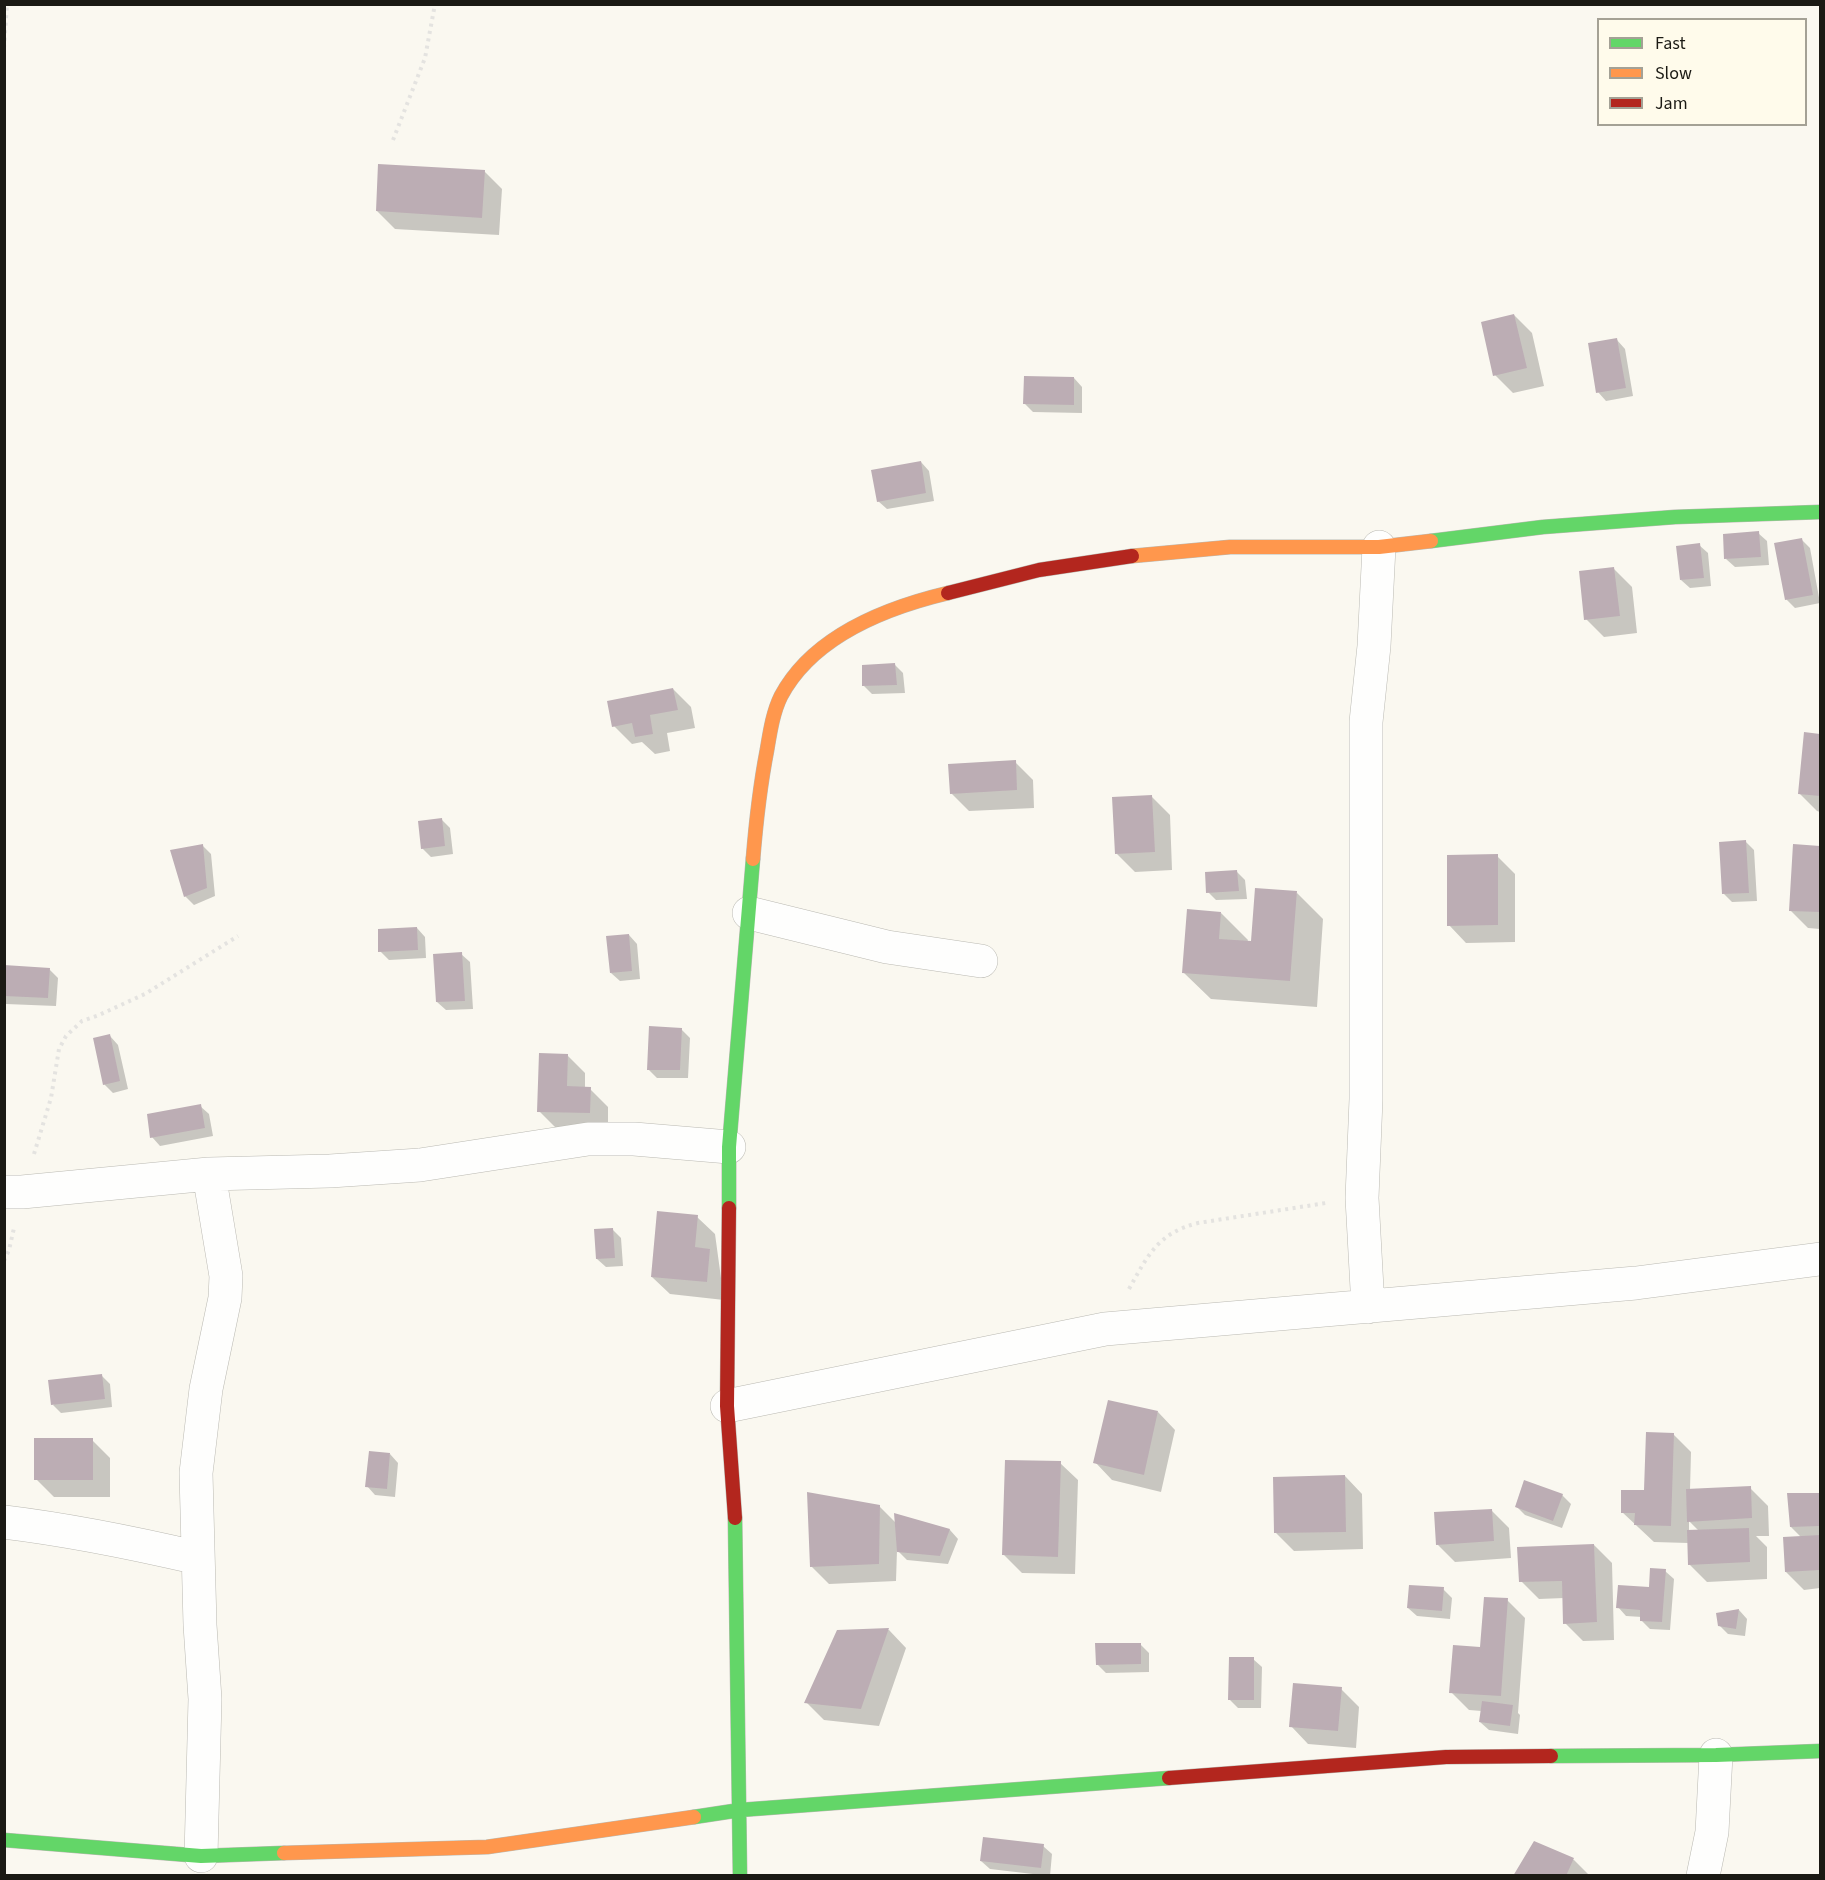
<!DOCTYPE html>
<style>
body{margin:0}
#map{position:relative;width:1825px;height:1880px;overflow:hidden;background:#faf8f0;font-family:"Source Sans 3",sans-serif}
canvas{display:block}
.frame{position:absolute;inset:0;border:6px solid #1b1a14;pointer-events:none}
.legend{position:absolute;left:1597px;top:18px;width:210px;height:108px;box-sizing:border-box;background:#fffbeb;border:2px solid #a4a195;margin:0;padding:8px 10px;list-style:none;font-size:18px;color:#1b1a14}
.legend li{display:flex;align-items:center;gap:12px;height:30px}
.legend b{width:30px;border:2px solid #a4a195}
</style>
<div id="map">
<canvas width="1825" height="1880"></canvas>
<div class="frame"></div>
<ul class="legend">
<li><b style="height:8px;background:#63d668"></b>Fast</li>
<li><b style="height:8px;background:#ff974d"></b>Slow</li>
<li><b style="height:8px;background:#b3261e"></b>Jam</li>
</ul>
</div>
<script>
const context = document.querySelector('canvas').getContext('2d');
context.lineJoin = 'round';
function fill(path, color) {
  context.fillStyle = color;
  context.fill(path, 'evenodd');
}
function trace(path, color, width, dash) {
  context.strokeStyle = color;
  context.lineWidth = width;
  context.lineCap = dash ? 'butt' : 'round';
  context.setLineDash(dash || []);
  context.stroke(path);
}
const shadow = new Path2D(`
 M 484,171 L 502,189 L 499,235 L 395,229 L 377,211 Z
 M 1514,315 L 1532,333 L 1544,386 L 1513,393 L 1495,375 Z
 M 1617,340 L 1625,349 L 1633,396 L 1606,401 L 1598,392 Z
 M 1074,378 L 1082,387 L 1082,413 L 1033,412 L 1025,404 Z
 M 921,462 L 929,471 L 934,501 L 887,509 L 878,501 Z
 M 1758,533 L 1767,541 L 1769,565 L 1735,567 L 1726,559 Z
 M 1801,539 L 1810,548 L 1820,603 L 1795,608 L 1786,599 Z
 M 1699,545 L 1708,553 L 1711,586 L 1690,588 L 1681,580 Z
 M 1614,569 L 1632,587 L 1637,633 L 1604,637 L 1586,619 Z
 M 895,665 L 903,673 L 905,693 L 872,694 L 864,686 Z
 M 673,689 L 691,707 L 695,728 L 667,733 L 670,751 L 655,754 L 642,742 L 632,744 L 614,726 Z
 M 1805,734 L 1820,735 L 1820,812 L 1817,811 L 1799,793 Z
 M 1015,762 L 1033,780 L 1034,808 L 969,811 L 951,793 Z
 M 1152,797 L 1170,815 L 1172,870 L 1135,872 L 1117,854 Z
 M 442,820 L 450,828 L 453,854 L 431,857 L 422,848 Z
 M 1745,841 L 1754,850 L 1757,901 L 1732,902 L 1724,894 Z
 M 202,845 L 211,854 L 215,896 L 194,905 L 185,896 Z
 M 1795,846 L 1820,847 L 1820,929 L 1808,928 L 1790,910 Z
 M 1497,856 L 1515,874 L 1515,942 L 1466,943 L 1449,925 Z
 M 1237,872 L 1245,880 L 1247,899 L 1216,900 L 1208,892 Z
 M 1297,893 L 1323,919 L 1317,1007 L 1211,999 L 1184,973 L 1221,913 L 1248,940 L 1247,943 L 1252,943 Z
 M 417,928 L 425,937 L 426,958 L 389,960 L 380,951 Z
 M 629,935 L 637,944 L 640,979 L 620,981 L 611,973 Z
 M 461,954 L 470,962 L 473,1009 L 446,1010 L 437,1002 Z
 M 4,967 L 49,969 L 58,978 L 56,1006 L 6,1004 Z
 M 681,1029 L 690,1038 L 688,1078 L 657,1078 L 648,1069 Z
 M 110,1036 L 118,1045 L 128,1089 L 113,1093 L 104,1084 Z
 M 567,1055 L 585,1073 L 585,1089 L 590,1089 L 608,1107 L 608,1130 L 557,1129 L 539,1111 Z
 M 200,1106 L 209,1114 L 213,1136 L 160,1146 L 152,1137 Z
 M 697,1217 L 715,1234 L 724,1300 L 670,1294 L 652,1277 Z
 M 613,1230 L 621,1238 L 623,1266 L 606,1267 L 597,1259 Z
 M 101,1375 L 110,1384 L 112,1407 L 61,1413 L 53,1405 Z
 M 1158,1412 L 1175,1430 L 1161,1492 L 1112,1480 L 1095,1462 Z
 M 1673,1434 L 1691,1452 L 1690,1490 L 1750,1488 L 1768,1506 L 1769,1536 L 1756,1536 L 1767,1547 L 1767,1579 L 1707,1582 L 1689,1564 L 1688,1543 L 1654,1542 L 1622,1512 L 1646,1492 ZM 1689,1521 L 1699,1531 L 1689,1532 Z
 M 92,1440 L 110,1458 L 110,1497 L 54,1497 L 36,1479 Z
 M 390,1454 L 398,1463 L 395,1497 L 375,1495 L 367,1486 Z
 M 1060,1463 L 1078,1480 L 1075,1574 L 1022,1573 L 1004,1555 Z
 M 1345,1476 L 1362,1494 L 1363,1549 L 1294,1551 L 1276,1533 Z
 M 1562,1495 L 1571,1504 L 1562,1528 L 1525,1515 L 1517,1507 Z
 M 1789,1495 L 1820,1495 L 1820,1588 L 1804,1590 L 1786,1572 L 1802,1538 L 1791,1527 Z
 M 880,1507 L 897,1524 L 896,1515 L 950,1530 L 958,1539 L 948,1564 L 907,1560 L 897,1550 L 896,1581 L 829,1584 L 811,1566 Z
 M 1491,1510 L 1509,1528 L 1511,1558 L 1455,1562 L 1437,1544 Z
 M 1594,1545 L 1612,1563 L 1614,1640 L 1583,1641 L 1565,1623 L 1564,1598 L 1539,1599 L 1521,1581 Z
 M 1665,1571 L 1674,1579 L 1670,1630 L 1650,1629 L 1641,1620 L 1642,1617 L 1626,1616 L 1618,1607 L 1651,1589 Z
 M 1443,1589 L 1452,1598 L 1450,1619 L 1417,1616 L 1408,1608 Z
 M 1507,1600 L 1525,1618 L 1518,1713 L 1520,1715 L 1518,1734 L 1489,1730 L 1480,1722 L 1482,1711 L 1469,1710 L 1451,1692 L 1481,1649 Z
 M 1739,1610 L 1747,1619 L 1745,1636 L 1728,1634 L 1719,1625 Z
 M 889,1630 L 906,1648 L 879,1726 L 824,1720 L 806,1702 L 838,1632 Z
 M 1140,1644 L 1149,1653 L 1149,1672 L 1106,1673 L 1097,1664 Z
 M 1253,1659 L 1262,1667 L 1261,1708 L 1238,1708 L 1230,1700 Z
 M 1341,1689 L 1359,1707 L 1356,1748 L 1308,1744 L 1291,1726 Z
 M 1534,1843 L 1574,1860 L 1590,1876 L 1514,1876 Z
 M 1043,1846 L 1052,1854 L 1050,1876 L 990,1869 L 981,1861 Z`);
const building = new Path2D(`
 M 378,164 L 485,170 L 482,218 L 376,211 Z
 M 1514,314 L 1527,368 L 1493,376 L 1481,322 Z
 M 1617,338 L 1626,388 L 1596,393 L 1588,343 Z
 M 1024,376 L 1074,377 L 1074,405 L 1023,404 Z
 M 921,461 L 926,493 L 877,502 L 871,470 Z
 M 1759,531 L 1761,557 L 1724,559 L 1723,534 Z
 M 1802,538 L 1813,595 L 1785,600 L 1774,543 Z
 M 1700,543 L 1704,578 L 1680,580 L 1676,546 Z
 M 1614,567 L 1620,616 L 1584,620 L 1579,571 Z
 M 895,663 L 897,685 L 862,686 L 862,665 Z
 M 673,688 L 678,710 L 650,715 L 653,734 L 635,737 L 632,723 L 612,727 L 607,701 Z
 M 1804,732 L 1820,734 L 1820,796 L 1798,794 Z
 M 1016,760 L 1017,790 L 950,794 L 948,764 Z
 M 1152,795 L 1155,852 L 1115,854 L 1112,797 Z
 M 442,818 L 445,846 L 421,849 L 418,821 Z
 M 1746,840 L 1749,893 L 1722,894 L 1719,842 Z
 M 203,844 L 207,888 L 184,897 L 170,850 Z
 M 1793,844 L 1820,846 L 1820,912 L 1789,911 Z
 M 1498,854 L 1498,925 L 1447,926 L 1447,855 Z
 M 1237,870 L 1239,891 L 1206,893 L 1205,872 Z
 M 1255,888 L 1297,891 L 1290,981 L 1182,973 L 1187,909 L 1221,912 L 1219,939 L 1251,941 Z
 M 417,927 L 418,950 L 378,952 L 378,929 Z
 M 629,934 L 632,971 L 610,973 L 606,936 Z
 M 462,952 L 465,1001 L 436,1002 L 433,954 Z
 M 4,965 L 50,968 L 48,998 L 4,996 Z
 M 649,1026 L 682,1028 L 680,1070 L 647,1070 Z
 M 110,1034 L 120,1081 L 103,1085 L 93,1038 Z
 M 539,1053 L 568,1054 L 567,1086 L 591,1087 L 590,1113 L 537,1112 Z
 M 201,1104 L 205,1128 L 150,1138 L 147,1114 Z
 M 657,1211 L 698,1215 L 695,1247 L 710,1249 L 707,1282 L 651,1277 Z
 M 613,1228 L 615,1258 L 596,1259 L 594,1229 Z
 M 102,1374 L 105,1399 L 51,1405 L 48,1380 Z
 M 1108,1400 L 1158,1411 L 1144,1475 L 1093,1463 Z
 M 1646,1432 L 1674,1433 L 1671,1526 L 1634,1525 L 1635,1513 L 1621,1513 L 1621,1490 L 1644,1490 Z
 M 34,1438 L 93,1438 L 93,1480 L 34,1480 Z
 M 369,1451 L 390,1453 L 387,1489 L 365,1487 Z
 M 1005,1460 L 1061,1461 L 1058,1557 L 1002,1555 Z
 M 1345,1475 L 1346,1532 L 1274,1533 L 1273,1477 Z
 M 1524,1480 L 1563,1494 L 1553,1521 L 1515,1507 Z
 M 1751,1486 L 1752,1518 L 1687,1522 L 1686,1489 Z
 M 807,1492 L 880,1505 L 879,1564 L 810,1567 Z
 M 1787,1493 L 1820,1493 L 1820,1526 L 1790,1527 Z
 M 1492,1509 L 1494,1541 L 1436,1545 L 1434,1512 Z
 M 894,1513 L 950,1529 L 940,1556 L 897,1552 Z
 M 1749,1528 L 1750,1562 L 1688,1565 L 1687,1530 Z
 M 1820,1535 L 1820,1570 L 1785,1572 L 1783,1537 Z
 M 1594,1544 L 1597,1622 L 1563,1624 L 1562,1581 L 1519,1582 L 1517,1547 Z
 M 1650,1568 L 1666,1569 L 1662,1622 L 1640,1621 L 1640,1610 L 1616,1608 L 1618,1585 L 1649,1587 Z
 M 1409,1585 L 1444,1587 L 1442,1611 L 1407,1608 Z
 M 1484,1597 L 1508,1598 L 1501,1696 L 1449,1693 L 1453,1645 L 1480,1647 Z
 M 1739,1609 L 1736,1629 L 1718,1626 L 1716,1613 Z
 M 889,1628 L 861,1709 L 804,1703 L 837,1630 Z
 M 1095,1643 L 1141,1643 L 1141,1664 L 1096,1665 Z
 M 1229,1657 L 1254,1657 L 1254,1700 L 1228,1700 Z
 M 1293,1683 L 1342,1687 L 1338,1731 L 1289,1727 Z
 M 1482,1701 L 1513,1705 L 1510,1726 L 1479,1722 Z
 M 983,1837 L 1044,1844 L 1041,1868 L 980,1861 Z
 M 1534,1841 L 1574,1858 L 1566,1876 L 1513,1876 Z`);
const path = new Path2D(`
 M 4,48 L 7,4
 M 393,140 L 425,58 L 435,4
 M 34,1154 L 51,1098 L 59,1049 L 66,1036 L 82,1021 L 99,1015 L 145,994 L 238,936
 M 4,1261 L 9,1250 L 14,1228
 M 1129,1289 C 1148,1255 1158,1233 1198,1223 L 1326,1203`);
const street = new Path2D(`
 M 749,913 L 887,947 L 981,961
 M 209,1174 L 330,1171 L 420,1165 L 588,1139 L 634,1139 L 729,1147
 M 4,1192 L 22,1192 L 209,1174 L 226,1276 L 225,1298 L 206,1389 L 196,1473 L 200,1625 L 205,1699 L 201,1856
 M 1368,1307 L 1362,1198 L 1366,1099 L 1366,722 L 1374,646 L 1379,547
 M 727,1406 L 1105,1329 L 1636,1283 L 1820,1259
 M 4,1522 C 70,1530 134,1543 198,1558
 M 1703,1876 L 1712,1832 L 1716,1755`);
const fast = new Path2D(`
 M 1431,541 L 1543,527 L 1675,517 L 1820,512
 M 729,1208 L 729,1147 L 753,859
 M 735,1518 L 740,1876
 M 1551,1756 L 1716,1755 L 1820,1751
 M 694,1817 L 740,1810 L 1169,1778
 M 4,1840 L 201,1856 L 284,1853`);
const slow = new Path2D(`
 M 1132,556 L 1230,547 L 1379,547 L 1431,541
 M 753,859 C 756,822 760,786 767,750 C 770,732 773,712 781,696 C 813,636 885,608 948,593
 M 284,1853 L 487,1847 L 694,1817`);
const jam = new Path2D(`
 M 948,593 L 1039,570 L 1132,556
 M 729,1208 L 727,1406 L 735,1518
 M 1169,1778 L 1446,1757 L 1551,1756`);
fill(shadow, '#0003');
fill(building, '#bcadb4');
trace(street, '#bab9b2', 34);
trace(fast, '#bab9b2', 15);
trace(slow, '#bab9b2', 15);
trace(jam, '#bab9b2', 15);
trace(path, '#e4e3e0', 4, [3, 4.5]);
trace(street, '#fefefd', 33);
trace(fast, '#63d668', 14);
trace(slow, '#ff974d', 14);
trace(jam, '#b3261e', 14);
</script>
